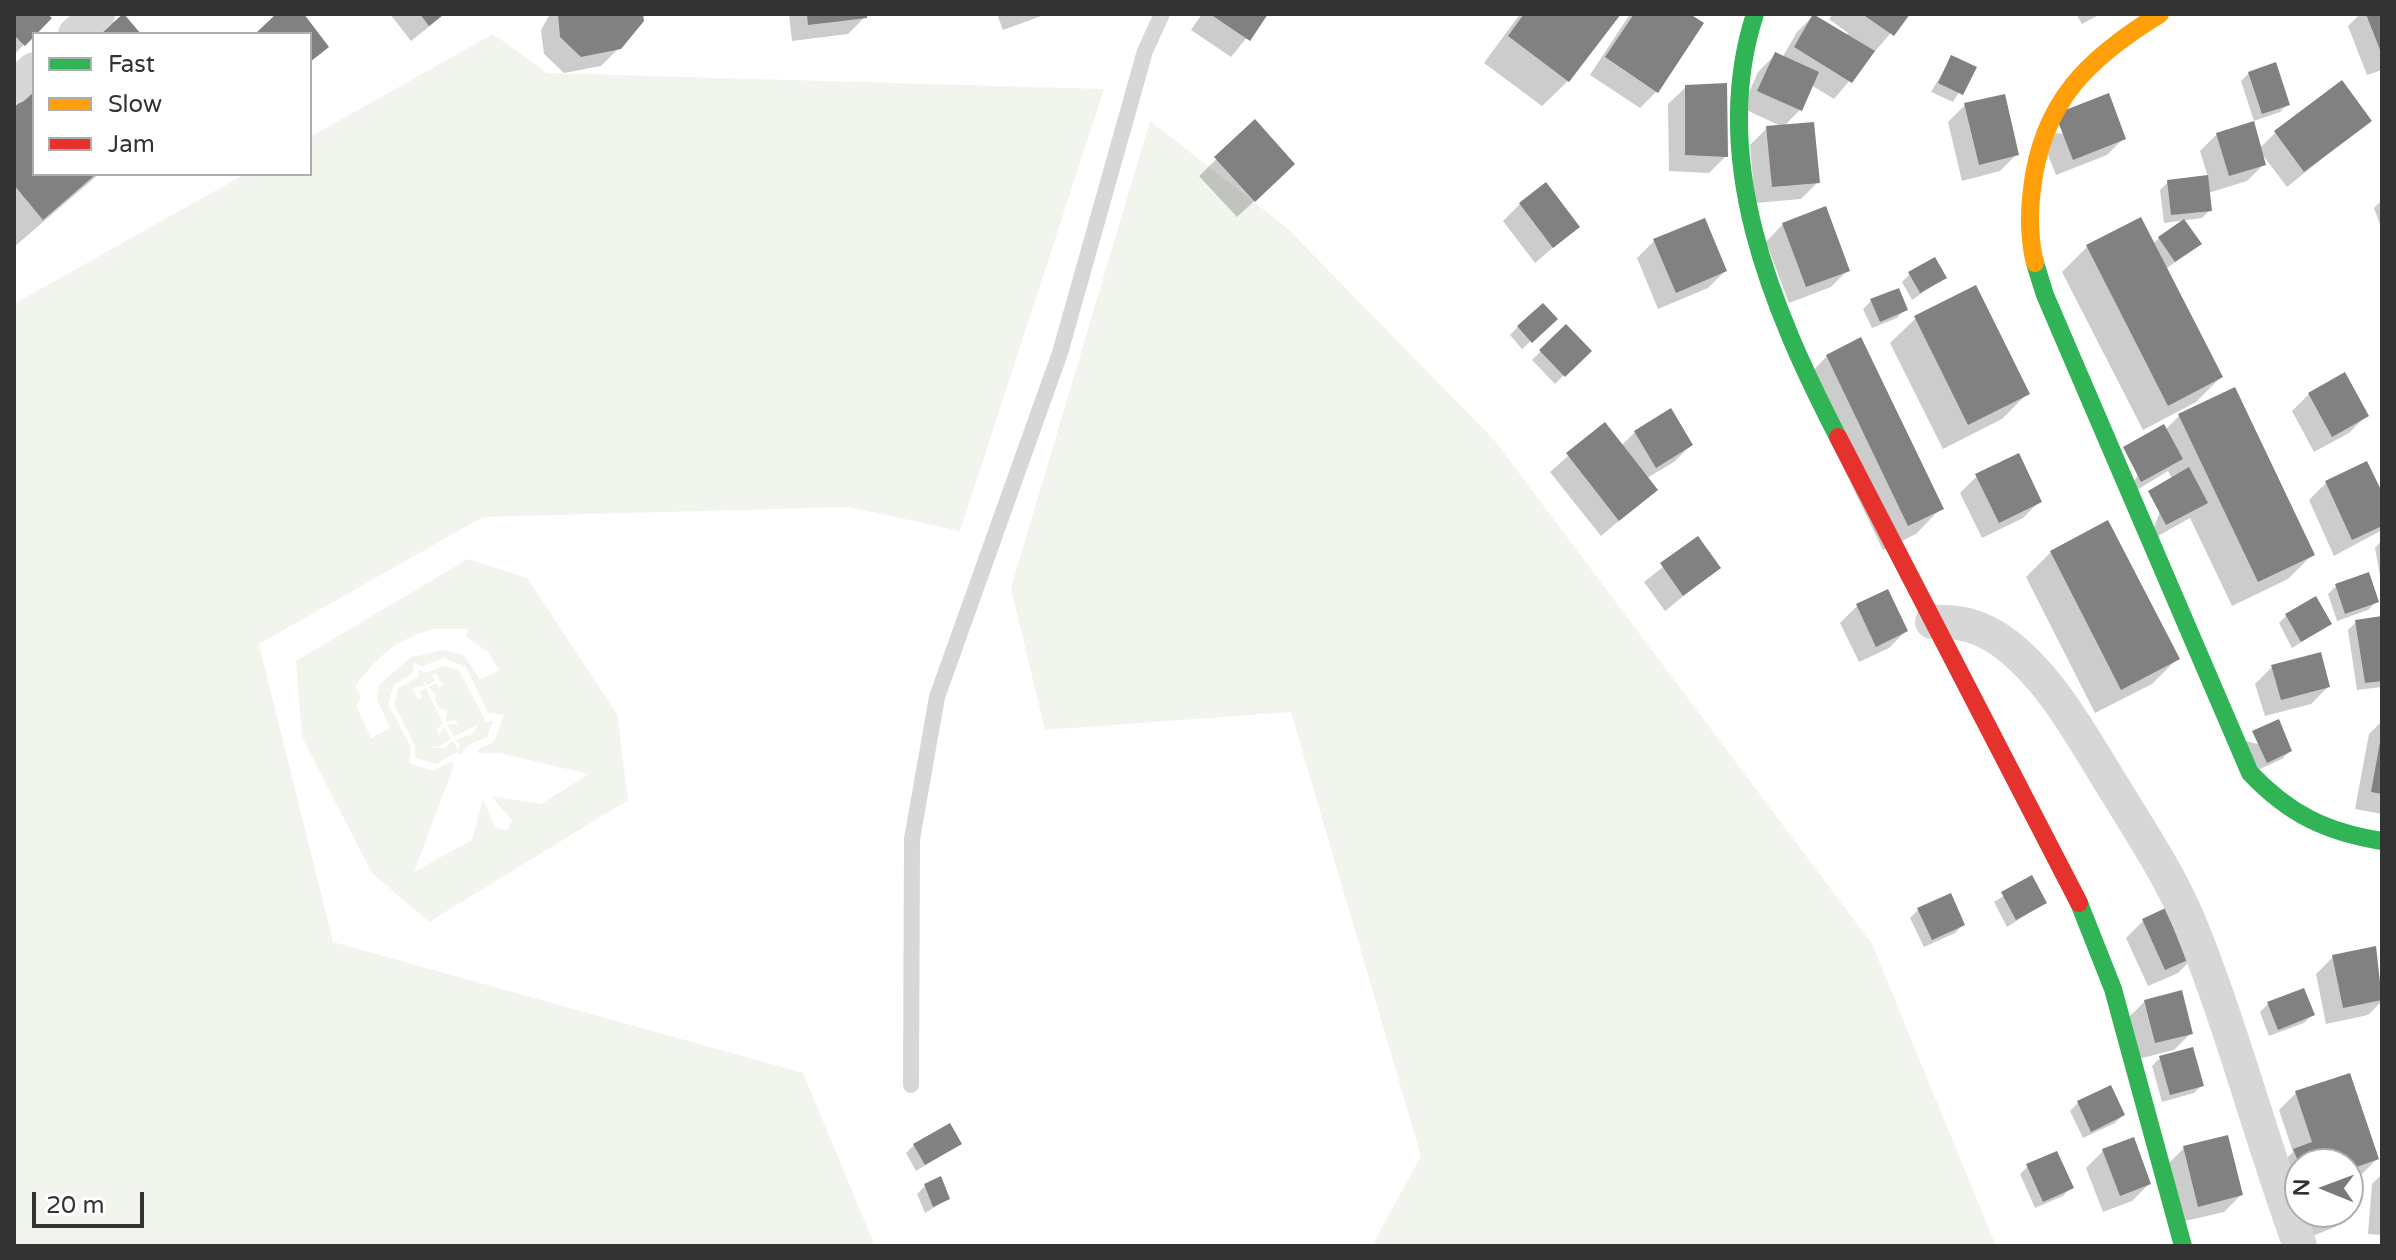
<!DOCTYPE html>
<style>
body{margin:0}
#map{position:relative;width:2396px;height:1260px;overflow:hidden;background:#fff;font-family:"Varela Round",sans-serif}
canvas{display:block}
.frame{position:absolute;inset:0;border:16px solid #333;pointer-events:none}
.legend{position:absolute;left:32px;top:32px;width:280px;height:144px;box-sizing:border-box;background:#fff;border:2px solid #adadad;margin:0;padding:10px 14px;list-style:none;font-size:24px;color:#333}
.legend li{display:flex;align-items:center;gap:16px;height:40px}
.legend b{width:40px;border:2px solid #adadad}
.north{position:absolute;left:2284px;top:1148px;width:80px;height:80px;box-sizing:border-box;background:#fff;border:2px solid #adadad;border-radius:50%;rotate:271deg;font-size:22px;font-weight:700;line-height:32px;text-align:center;color:#333}
.north::after{content:'';display:block;margin:auto;width:28px;height:36px;background:#7a7a7a;clip-path:polygon(50% 0,100% 100%,50% 72%,0 100%)}
.scale{position:absolute;left:32px;top:1192px;width:112px;height:36px;box-sizing:border-box;border:4px solid #333;border-top:0;padding-left:10px;font-size:24px;line-height:28px;white-space:nowrap;color:#333;-webkit-text-stroke:6px #fff;paint-order:stroke}
</style>
<div id="map">
<canvas width="2396" height="1260"></canvas>
<div class="frame"></div>
<ul class="legend">
<li><b style="height:10px;background:#30b455"></b>Fast</li>
<li><b style="height:10px;background:#ff9f0a"></b>Slow</li>
<li><b style="height:10px;background:#e5322d"></b>Jam</li>
</ul>
<div class="north">N</div>
<div class="scale">20 m</div>
</div>
<script>
const context = document.querySelector('canvas').getContext('2d');
context.lineJoin = 'round';
function fill(path, color) {
  context.fillStyle = color;
  context.fill(path, 'evenodd');
}
function trace(path, color, width, dash) {
  context.strokeStyle = color;
  context.lineWidth = width;
  context.lineCap = dash ? 'butt' : 'round';
  context.setLineDash(dash || []);
  context.stroke(path);
}
const green = new Path2D(`
 M 493,34 L 547,73 L 1104,89 L 960,531 L 849,507 L 483,517 L 259,644 L 333,942 L 803,1073 L 875,1246 L 14,1246 L 14,304 L 245,174 L 310,174 L 310,137 Z
 M 1150,121 L 1287,228 L 1495,441 L 1872,944 L 1996,1246 L 1372,1246 L 1421,1156 L 1291,712 L 1045,730 L 1011,588 Z
 M 468,559 L 527,578 L 617,714 L 628,800 L 429,922 L 372,873 L 302,737 L 296,661 ZM 433,629 L 468,629 L 466,637 L 487,651 L 499,670 L 480,680 L 464,655 L 443,650 L 411,657 L 380,684 L 377,699 L 390,728 L 371,738 L 356,706 L 361,697 L 355,686 C 380,654 394,641 433,629 ZM 444,658 L 466,667 L 488,713 L 504,715 L 494,742 L 477,750 L 478,753 L 499,753 L 589,774 L 541,804 L 491,796 L 512,820 L 507,831 L 495,827 L 483,799 L 472,840 L 414,872 L 454,765 L 452,761 L 433,771 L 409,763 L 411,747 L 388,704 L 394,685 L 413,673 L 414,663 L 423,666 Z
 M 443,666 L 459,670 L 486,722 L 493,721 L 487,737 L 466,746 L 462,754 L 456,753 L 436,764 L 415,758 L 415,746 L 394,704 L 398,688 L 418,677 L 419,670 L 426,673 ZM 436,673 L 443,686 L 439,688 L 436,683 L 428,687 L 437,696 L 434,698 L 439,708 L 447,711 L 446,722 L 455,720 L 459,724 L 447,724 L 454,737 L 479,724 L 472,734 L 455,740 L 460,745 L 458,749 L 453,741 L 444,748 L 428,748 L 440,746 L 451,739 L 444,726 L 438,737 L 437,729 L 443,723 L 437,710 L 434,713 L 436,709 L 426,688 L 419,692 L 422,697 L 418,699 L 412,688 L 425,686 L 422,678 L 427,685 L 435,681 L 432,675 Z`);
const shadow = new Path2D(`
 M 14,14 L 44,14 L 49,18 L 14,55 Z
 M 390,14 L 445,14 L 411,41 Z
 M 550,14 L 641,14 L 619,48 L 601,66 L 564,73 L 544,54 L 541,30 Z
 M 789,14 L 865,14 L 865,17 L 848,34 L 792,41 Z
 M 997,14 L 1047,14 L 1003,30 Z
 M 1202,14 L 1266,14 L 1231,57 L 1191,30 Z
 M 1520,14 L 1618,14 L 1568,81 L 1542,106 L 1484,63 Z
 M 1630,14 L 1686,14 L 1657,91 L 1640,108 L 1590,75 Z
 M 1833,14 L 1907,14 L 1834,99 L 1811,85 L 1800,110 L 1783,127 L 1742,108 L 1758,72 L 1775,55 L 1782,58 L 1797,32 L 1814,15 L 1846,35 L 1848,33 L 1829,19 Z
 M 2076,14 L 2100,14 L 2082,24 Z
 M 2360,14 L 2382,14 L 2382,70 L 2367,75 L 2348,26 Z
 M 1952,57 L 1974,68 L 1953,102 L 1931,92 Z
 M 2249,73 L 2288,104 L 2280,112 L 2254,121 L 2241,81 Z
 M 1686,87 L 1726,156 L 1709,173 L 1669,171 L 1668,104 Z
 M 34,93 L 34,174 L 99,174 L 14,247 L 14,110 Z
 M 1965,105 L 2017,154 L 2000,171 L 1962,181 L 1948,122 Z
 M 2369,121 L 2287,187 L 2262,154 L 2264,164 L 2247,181 L 2208,193 L 2210,210 L 2202,218 L 2164,223 L 2160,190 L 2168,182 L 2208,177 L 2200,151 L 2217,134 L 2260,148 L 2275,133 Z
 M 1255,122 L 1276,181 L 1237,217 L 1199,176 Z
 M 1767,128 L 1818,182 L 1801,199 L 1755,203 L 1750,145 Z
 M 2039,132 L 2124,138 L 2107,155 L 2056,175 Z
 M 2382,200 L 2382,230 L 2374,208 Z
 M 1520,204 L 1578,226 L 1535,263 L 1503,221 Z
 M 2140,219 L 2153,244 L 2159,238 L 2199,244 L 2166,269 L 2221,377 L 2196,402 L 2143,430 L 2062,272 L 2087,247 Z
 M 1783,224 L 1848,270 L 1831,287 L 1789,303 L 1766,242 Z
 M 1654,241 L 1725,271 L 1708,288 L 1658,309 L 1637,258 Z
 M 1910,274 L 1944,278 L 1912,300 L 1902,282 Z
 M 1872,300 L 1905,309 L 1897,318 L 1872,328 L 1863,309 Z
 M 1916,318 L 2028,393 L 2002,419 L 1943,449 L 1890,343 Z
 M 1566,326 L 1589,350 L 1555,384 L 1532,360 Z
 M 1518,327 L 1547,327 L 1522,349 L 1510,335 Z
 M 1827,356 L 1941,508 L 1916,534 L 1883,550 L 1802,382 Z
 M 2234,390 L 2313,554 L 2288,579 L 2232,606 L 2190,518 L 2149,541 L 2172,479 L 2168,471 L 2124,498 L 2165,430 L 2179,416 Z
 M 2309,394 L 2366,416 L 2349,433 L 2314,452 L 2292,411 Z
 M 1604,424 L 1621,446 L 1635,432 L 1691,445 L 1674,462 L 1647,478 L 1656,489 L 1601,536 L 1550,472 Z
 M 1977,476 L 2040,501 L 2023,518 L 1982,538 L 1960,493 Z
 M 2326,483 L 2382,496 L 2382,530 L 2334,556 L 2309,500 Z
 M 1698,539 L 1718,568 L 1665,611 L 1644,582 Z
 M 2382,540 L 2382,575 L 2380,576 L 2375,548 Z
 M 2051,552 L 2177,659 L 2152,684 L 2095,713 L 2026,577 Z
 M 2336,586 L 2376,602 L 2368,610 L 2337,621 L 2328,594 Z
 M 1857,606 L 1906,631 L 1889,648 L 1859,662 L 1840,623 Z
 M 2287,615 L 2330,624 L 2292,648 L 2279,623 Z
 M 2382,618 L 2382,687 L 2357,690 L 2348,630 L 2356,622 Z
 M 2272,667 L 2328,687 L 2311,704 L 2265,716 L 2255,684 Z
 M 2382,721 L 2382,814 L 2355,809 L 2369,734 Z
 M 2245,741 L 2290,751 L 2282,759 L 2258,770 Z
 M 2031,878 L 2045,903 L 2007,927 L 1994,902 Z
 M 1918,910 L 1963,925 L 1955,933 L 1924,947 L 1910,918 Z
 M 2143,921 L 2195,956 L 2178,973 L 2148,986 L 2126,938 Z
 M 2374,948 L 2382,1001 L 2368,1015 L 2326,1024 L 2316,974 L 2333,957 Z
 M 2145,1001 L 2191,1033 L 2174,1050 L 2138,1059 L 2128,1018 Z
 M 2268,1004 L 2312,1015 L 2304,1023 L 2269,1036 L 2260,1012 Z
 M 2160,1058 L 2202,1085 L 2194,1093 L 2162,1102 L 2152,1066 Z
 M 2296,1093 L 2377,1159 L 2360,1176 L 2348,1180 L 2348,1164 L 2300,1164 L 2300,1212 L 2348,1212 L 2348,1200 L 2352,1210 L 2335,1227 L 2305,1239 L 2277,1168 L 2293,1152 L 2279,1110 Z
 M 2078,1103 L 2123,1115 L 2115,1123 L 2083,1138 L 2070,1111 Z
 M 960,1144 L 916,1171 L 906,1153 L 914,1145 Z
 M 2184,1148 L 2241,1195 L 2224,1212 L 2181,1222 L 2167,1165 Z
 M 2103,1151 L 2149,1184 L 2132,1201 L 2103,1212 L 2086,1168 Z
 M 2028,1166 L 2071,1187 L 2063,1196 L 2035,1208 L 2020,1174 Z
 M 2382,1174 L 2382,1235 L 2368,1234 L 2372,1184 Z
 M 925,1186 L 948,1199 L 925,1213 L 917,1194 Z`);
const building = new Path2D(`
 M 14,14 L 47,14 L 52,18 L 25,46 L 14,35 Z
 M 124,14 L 141,34 L 100,34 L 123,14 Z
 M 276,14 L 304,14 L 329,47 L 310,62 L 310,34 L 255,34 Z
 M 420,14 L 444,14 L 429,26 Z
 M 558,14 L 643,14 L 644,21 L 621,49 L 581,57 L 560,37 Z
 M 807,14 L 867,14 L 867,18 L 808,25 Z
 M 1210,14 L 1268,14 L 1250,41 Z
 M 1524,14 L 1621,14 L 1569,82 L 1508,36 Z
 M 1634,14 L 1690,14 L 1704,23 L 1658,93 L 1605,57 Z
 M 1813,14 L 1875,51 L 1852,83 L 1794,47 Z
 M 1862,14 L 1910,14 L 1894,36 Z
 M 2366,14 L 2382,14 L 2382,55 Z
 M 1775,52 L 1819,72 L 1802,111 L 1757,91 Z
 M 1951,55 L 1977,67 L 1963,95 L 1938,83 Z
 M 2276,62 L 2290,105 L 2262,114 L 2248,72 Z
 M 2342,80 L 2372,121 L 2304,172 L 2274,131 Z
 M 1727,83 L 1728,157 L 1685,155 L 1685,85 Z
 M 34,90 L 34,174 L 96,174 L 43,220 L 14,185 L 14,107 Z
 M 2109,93 L 2126,139 L 2073,160 L 2055,114 Z
 M 2005,94 L 2019,155 L 1979,165 L 1964,103 Z
 M 1255,119 L 1295,164 L 1255,202 L 1214,157 Z
 M 2254,121 L 2266,165 L 2229,176 L 2216,133 Z
 M 1814,122 L 1820,183 L 1772,187 L 1766,126 Z
 M 2208,175 L 2212,211 L 2171,215 L 2167,180 Z
 M 1546,182 L 1580,227 L 1553,248 L 1519,203 Z
 M 1826,206 L 1850,271 L 1806,287 L 1782,223 Z
 M 2141,217 L 2223,377 L 2168,406 L 2086,245 Z
 M 1705,218 L 1727,271 L 1676,293 L 1653,239 Z
 M 2184,219 L 2202,244 L 2175,262 L 2158,237 Z
 M 1935,257 L 1947,278 L 1920,293 L 1908,272 Z
 M 1976,285 L 2030,394 L 1968,425 L 1914,316 Z
 M 1899,288 L 1908,310 L 1880,322 L 1870,299 Z
 M 1543,303 L 1558,319 L 1532,343 L 1517,326 Z
 M 1566,324 L 1592,351 L 1565,377 L 1539,350 Z
 M 1861,337 L 1944,509 L 1908,526 L 1826,355 Z
 M 2345,372 L 2369,416 L 2332,437 L 2308,393 Z
 M 2235,387 L 2315,555 L 2258,582 L 2178,414 Z
 M 1671,408 L 1693,445 L 1656,468 L 1634,431 Z
 M 1605,422 L 1658,490 L 1619,521 L 1566,453 Z
 M 2164,424 L 2183,459 L 2141,482 L 2123,447 Z
 M 2019,453 L 2042,502 L 1999,523 L 1975,474 Z
 M 2367,461 L 2382,492 L 2382,526 L 2352,540 L 2325,481 Z
 M 2189,467 L 2208,503 L 2166,525 L 2148,491 Z
 M 2108,520 L 2180,659 L 2121,690 L 2050,551 Z
 M 1698,536 L 1721,568 L 1683,596 L 1660,563 Z
 M 2369,572 L 2379,602 L 2345,614 L 2335,584 Z
 M 1888,589 L 1908,631 L 1876,647 L 1856,604 Z
 M 2316,596 L 2332,624 L 2301,642 L 2285,614 Z
 M 2382,616 L 2382,681 L 2365,683 L 2355,620 Z
 M 2321,652 L 2330,687 L 2281,700 L 2271,665 Z
 M 2279,719 L 2292,751 L 2267,763 L 2252,731 Z
 M 2380,742 L 2382,742 L 2382,794 L 2371,792 Z
 M 2032,875 L 2047,903 L 2016,920 L 2001,892 Z
 M 1951,893 L 1965,925 L 1932,940 L 1917,908 Z
 M 2174,904 L 2197,956 L 2165,970 L 2142,919 Z
 M 2376,946 L 2382,1000 L 2343,1008 L 2332,955 Z
 M 2304,988 L 2315,1015 L 2278,1030 L 2267,1002 Z
 M 2182,990 L 2193,1034 L 2155,1043 L 2144,1000 Z
 M 2193,1047 L 2204,1086 L 2170,1095 L 2159,1056 Z
 M 2350,1073 L 2379,1159 L 2348,1170 L 2348,1164 L 2299,1164 L 2293,1149 L 2312,1142 L 2295,1091 Z
 M 2111,1085 L 2125,1115 L 2091,1132 L 2077,1101 Z
 M 950,1123 L 962,1144 L 925,1165 L 913,1144 Z
 M 2228,1135 L 2243,1195 L 2198,1207 L 2183,1146 Z
 M 2134,1137 L 2151,1184 L 2120,1196 L 2102,1149 Z
 M 2057,1151 L 2074,1188 L 2043,1202 L 2026,1164 Z
 M 941,1176 L 950,1199 L 933,1207 L 924,1184 Z
 M 2348,1195 L 2354,1211 L 2322,1224 L 2318,1212 L 2348,1212 Z`);
const lane = new Path2D(`
 M 911,1085 L 912,839 L 937,697 L 1060,353 L 1145,51 L 1162,14`);
const street = new Path2D(`
 M 75,34 L 98,14
 M 14,87 L 34,69
 M 1932,622 C 1958,621 1978,625 2000,640 C 2050,675 2082,737 2114,788 C 2142,834 2173,880 2193,931 C 2234,1034 2262,1142 2300,1246`);
const fast = new Path2D(`
 M 1755,14 C 1708,158 1772,309 1838,437
 M 2035,263 L 2045,295 L 2250,773 C 2289,814 2326,832 2382,841
 M 2079,903 L 2113,989 L 2183,1246`);
const slow = new Path2D(`
 M 2035,263 C 2029,239 2029,213 2032,189 C 2042,102 2088,58 2160,14`);
const jam = new Path2D(`
 M 1838,437 L 2079,903`);
fill(green, '#f1f5ed');
fill(shadow, '#0003');
fill(building, '#818181');
trace(lane, '#d7d7d7', 16);
trace(street, '#d7d7d7', 34);
trace(fast, '#30b455', 18);
trace(slow, '#ff9f0a', 18);
trace(jam, '#e5322d', 18);
</script>
